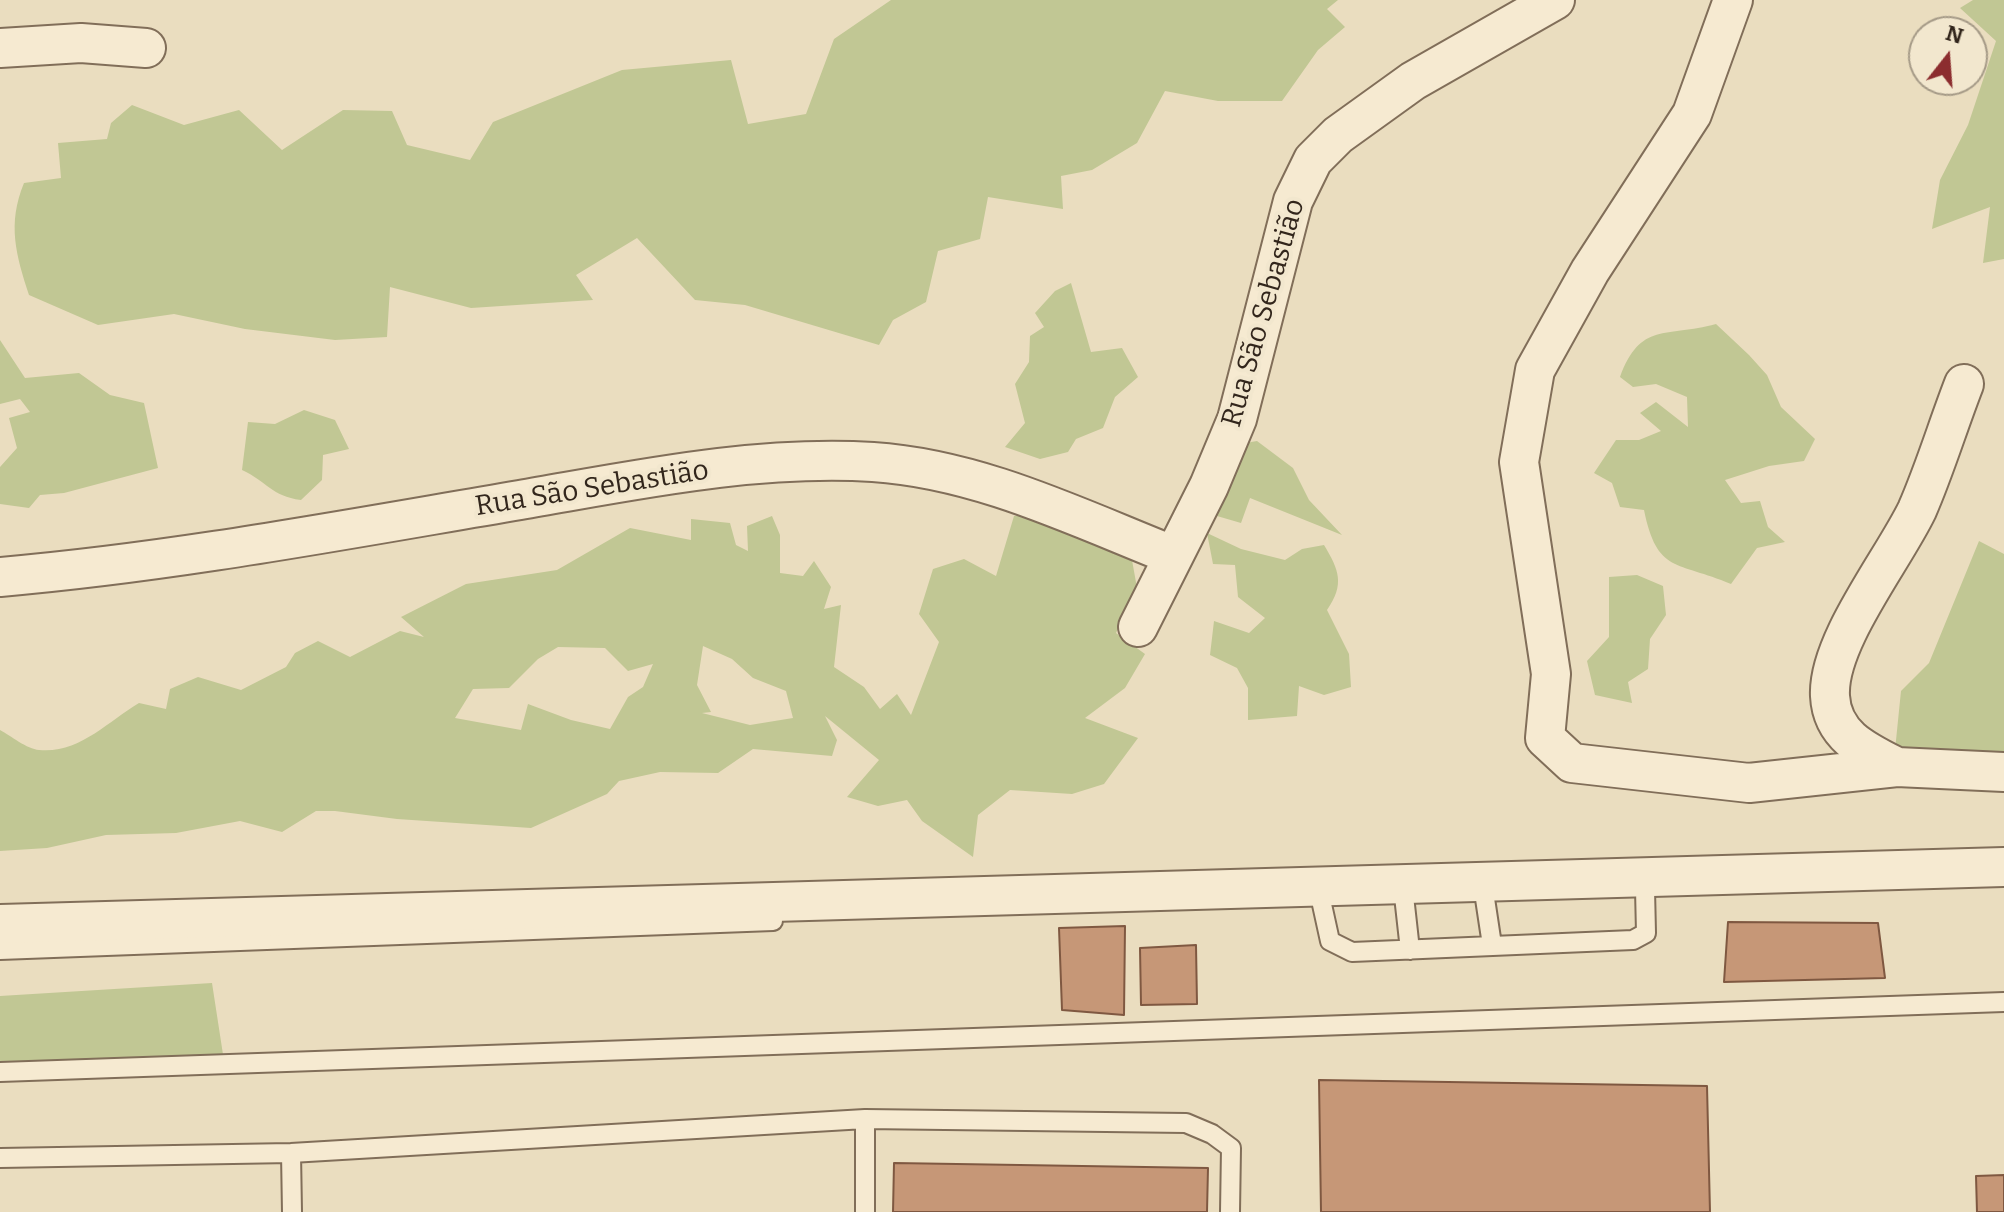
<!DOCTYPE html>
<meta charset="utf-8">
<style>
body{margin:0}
#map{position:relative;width:2004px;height:1212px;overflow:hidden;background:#eaddbf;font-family:Bitter,serif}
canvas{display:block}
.north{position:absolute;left:1908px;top:16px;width:80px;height:80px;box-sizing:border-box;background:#f2e7ce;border:2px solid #a59a87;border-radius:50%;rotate:17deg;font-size:22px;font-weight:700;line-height:32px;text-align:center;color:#32261c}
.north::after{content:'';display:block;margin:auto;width:28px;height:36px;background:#8c2d2f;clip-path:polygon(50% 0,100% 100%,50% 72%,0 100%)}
</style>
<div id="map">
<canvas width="2004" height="1212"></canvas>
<div class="north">N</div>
</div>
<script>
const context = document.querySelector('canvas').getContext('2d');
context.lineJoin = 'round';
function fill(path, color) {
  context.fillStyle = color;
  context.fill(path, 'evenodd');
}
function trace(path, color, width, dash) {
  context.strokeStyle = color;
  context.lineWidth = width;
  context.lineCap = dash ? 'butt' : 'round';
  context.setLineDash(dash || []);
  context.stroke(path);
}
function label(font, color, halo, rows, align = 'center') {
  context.font = font + ' Bitter,serif';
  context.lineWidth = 8;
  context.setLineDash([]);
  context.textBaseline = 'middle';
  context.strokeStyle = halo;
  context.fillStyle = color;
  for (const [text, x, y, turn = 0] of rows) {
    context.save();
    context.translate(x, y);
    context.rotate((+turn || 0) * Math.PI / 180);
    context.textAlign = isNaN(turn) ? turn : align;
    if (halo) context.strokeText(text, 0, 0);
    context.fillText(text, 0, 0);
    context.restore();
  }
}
const green = new Path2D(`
 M 891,0 L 1338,0 L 1327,9 L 1345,27 L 1318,50 L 1282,101 L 1218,101 L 1165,91 L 1137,143 L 1092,170 L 1061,176 L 1063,209 L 988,197 L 980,239 L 938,251 L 926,302 L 893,320 L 879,345 L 745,305 L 695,300 L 637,238 L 576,275 L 593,300 L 471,308 L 390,287 L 387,337 L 335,340 L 245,329 L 174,314 L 98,325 L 29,295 C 16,255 7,224 24,183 L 61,178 L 58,143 L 107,139 L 111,123 L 132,105 L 184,125 L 239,110 L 282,150 L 343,110 L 392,111 L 407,145 L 470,160 L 493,122 L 622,70 L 731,60 L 748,124 L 806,114 L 834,39 Z
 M 1973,0 L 2004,0 L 2004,259 L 1983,263 L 1990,207 L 1932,229 L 1940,180 L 1968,125 L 1996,41 L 1960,8 Z
 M 1071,283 L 1091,352 L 1122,348 L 1138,377 L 1115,397 L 1103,428 L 1076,439 L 1068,452 L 1040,459 L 1005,447 L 1025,423 L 1015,384 L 1029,362 L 1030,336 L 1044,327 L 1035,313 L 1055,291 Z
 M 1716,324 L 1749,355 L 1767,375 L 1781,407 L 1815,439 L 1804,461 L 1769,466 L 1725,480 L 1741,503 L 1760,501 L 1768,527 L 1785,542 L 1757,548 L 1731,584 C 1677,561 1657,574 1644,510 L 1620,507 L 1612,483 L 1594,473 L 1616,440 L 1639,440 L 1661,431 L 1640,413 L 1656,402 L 1688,427 L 1687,397 L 1656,384 L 1633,387 L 1620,377 C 1641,321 1665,338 1716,324 Z
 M 0,340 L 25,378 L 79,373 L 110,395 L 144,403 L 158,468 L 64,493 L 40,495 L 29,508 L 0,504 L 0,467 L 17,448 L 9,418 L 30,412 L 20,399 L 0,404 Z
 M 304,410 L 335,420 L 349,449 L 323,455 L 322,480 L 301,500 C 271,496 268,482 242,470 L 248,422 L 275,424 Z
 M 1257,441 L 1293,468 L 1309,500 L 1342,535 L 1250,498 L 1241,523 L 1217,516 L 1213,487 L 1234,445 Z
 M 772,516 L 780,535 L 780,573 L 803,576 L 814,561 L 831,587 L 824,609 L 841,605 L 834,667 L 864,687 L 880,709 L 897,694 L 911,715 L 939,642 L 919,614 L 933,569 L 964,559 L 996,576 L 1014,516 L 1041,516 L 1132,560 L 1137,588 L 1116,633 L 1145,654 L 1125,688 L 1085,718 L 1138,738 L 1104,784 L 1072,794 L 1010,790 L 978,815 L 973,857 L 922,821 L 907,800 L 878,806 L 847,797 L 879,760 L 825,716 L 837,740 L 832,756 L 753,749 L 718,773 L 660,772 L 619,781 L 607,794 L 531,828 L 397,819 L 335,811 L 316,811 L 282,832 L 240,821 L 176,833 L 106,835 L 47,848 L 0,851 L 0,730 C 11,736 27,749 39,750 C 79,754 107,722 139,703 L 166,709 L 170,689 L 198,677 L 241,690 L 286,667 L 295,653 L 318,641 L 350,657 L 400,631 L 424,637 L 401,617 L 466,584 L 557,570 L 630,528 L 691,540 L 691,519 L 730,523 L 736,545 L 748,551 L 747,526 ZM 703,646 L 732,659 L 753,678 L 786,691 L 793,718 L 750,725 L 702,713 L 711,712 L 697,685 ZM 558,647 L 605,648 L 628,671 L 653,664 L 643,687 L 628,697 L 610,729 L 571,720 L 528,704 L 521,730 L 455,718 L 473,689 L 509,688 L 538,659 Z
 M 1207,533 L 1241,549 L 1285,560 L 1302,549 L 1324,545 C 1339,570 1345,584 1327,610 L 1349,654 L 1351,687 L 1324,695 L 1299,686 L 1297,716 L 1248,720 L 1248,688 L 1237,668 L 1210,655 L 1214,621 L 1249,633 L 1265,618 L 1238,597 L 1235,565 L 1213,564 Z
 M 1979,541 L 2004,554 L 2004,781 L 1894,760 L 1901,691 L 1929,663 Z
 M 1637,575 L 1663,586 L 1666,615 L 1650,639 L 1648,669 L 1628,682 L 1632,703 L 1595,695 L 1587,661 L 1609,637 L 1609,577 Z
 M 212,983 L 226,1074 L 0,1072 L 0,996 Z`);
const building = new Path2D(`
 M 1728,922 L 1878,923 L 1885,978 L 1724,982 Z
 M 1125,926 L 1124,1015 L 1062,1010 L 1059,928 Z
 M 1196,945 L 1197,1004 L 1141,1005 L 1140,948 Z
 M 1319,1080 L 1707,1086 L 1710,1212 L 1321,1212 Z
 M 894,1163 L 1208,1168 L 1207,1212 L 893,1212 Z
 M 2004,1175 L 2004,1212 L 1977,1212 L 1976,1176 Z`);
const lane = new Path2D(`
 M 1484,892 L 1492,945
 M 1404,896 L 1410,950
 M 1321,900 L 1330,941 L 1352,952 L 1633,940 L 1646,933 L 1645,889 L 1629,885
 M 0,950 L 773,921
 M 0,1072 L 2004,1002
 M 291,1153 L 292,1212
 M 0,1158 L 291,1153 L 865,1119 L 1186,1123 L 1212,1134 L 1231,1148 L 1230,1212
 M 865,1212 L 865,1119`);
const street = new Path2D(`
 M 1733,0 L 1692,114 L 1590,271 L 1535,370 L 1519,462 L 1551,674 L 1545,738 L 1572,763 L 1749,783 L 1897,767 L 2004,772
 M 0,48 L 81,43 L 146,48
 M 0,577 C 174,562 348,529 520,500 C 637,480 754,455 873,462 C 979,469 1076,517 1172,555
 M 1138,627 L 1209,486 L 1237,419 L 1293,201 L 1313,160 L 1338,135 L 1413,81 L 1555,0
 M 1897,767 C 1865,751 1832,736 1830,696 C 1827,642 1893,560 1917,510 C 1935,469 1948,425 1964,384
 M 0,924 L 2004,867`);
const streetNames = [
 ["Rua São Sebastião",1264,313,-74],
 ["Rua São Sebastião",592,489,-9]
];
fill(green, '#c1c794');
fill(building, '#c69777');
trace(building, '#7f5841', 2);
trace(lane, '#816e59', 22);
trace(street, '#816e59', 42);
trace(lane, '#f6ead1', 18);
trace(street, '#f6ead1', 38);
label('28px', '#32261c', '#f2e7ce', streetNames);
</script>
